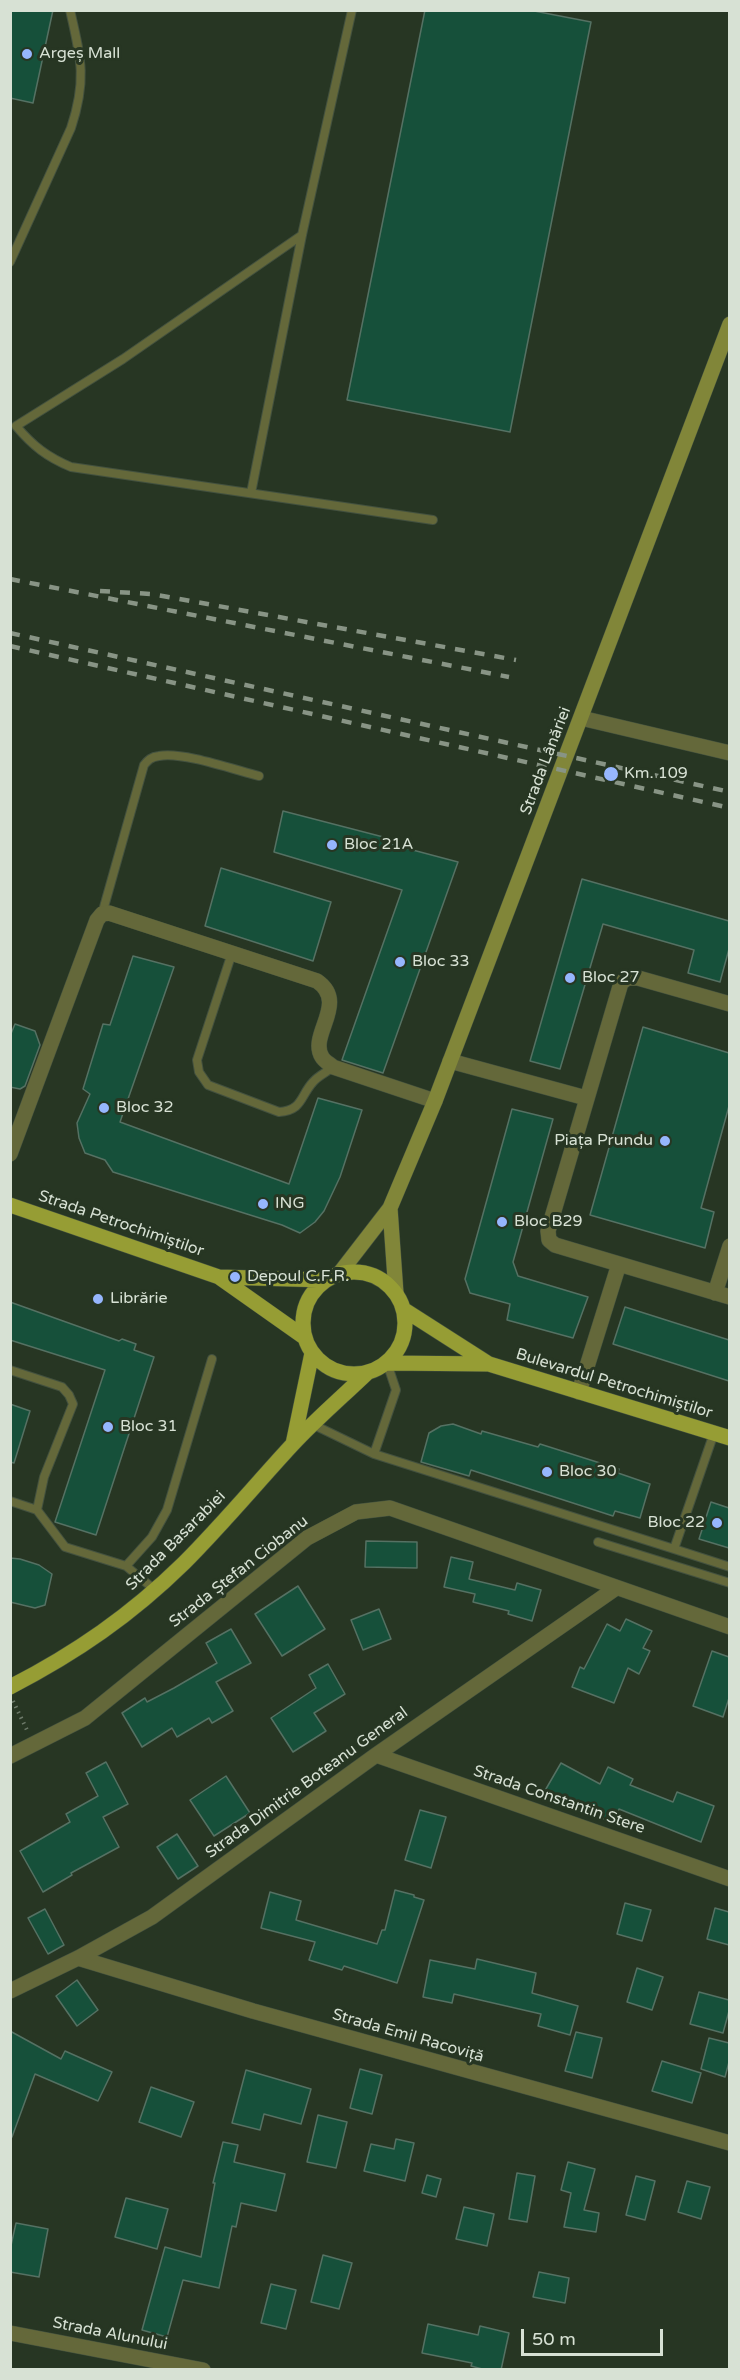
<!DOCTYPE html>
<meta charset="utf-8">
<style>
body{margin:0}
#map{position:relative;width:740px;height:2380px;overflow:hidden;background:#273623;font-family:"Varela Round",sans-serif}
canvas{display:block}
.frame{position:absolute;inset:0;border:12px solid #d7e1d4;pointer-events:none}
.scale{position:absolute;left:521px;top:2329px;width:142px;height:27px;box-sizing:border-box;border:3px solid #d7e1d4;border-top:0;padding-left:8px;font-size:18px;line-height:21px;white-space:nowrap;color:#d7e1d4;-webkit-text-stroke:4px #273623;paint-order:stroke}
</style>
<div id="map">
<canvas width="740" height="2380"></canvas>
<div class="frame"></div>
<div class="scale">50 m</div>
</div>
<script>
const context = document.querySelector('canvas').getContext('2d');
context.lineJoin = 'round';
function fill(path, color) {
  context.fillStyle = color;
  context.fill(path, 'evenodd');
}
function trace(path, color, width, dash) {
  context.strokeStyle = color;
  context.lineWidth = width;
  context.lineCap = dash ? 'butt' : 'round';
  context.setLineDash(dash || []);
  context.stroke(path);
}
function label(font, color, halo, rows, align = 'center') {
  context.font = font + ' "Varela Round",sans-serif';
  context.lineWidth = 6;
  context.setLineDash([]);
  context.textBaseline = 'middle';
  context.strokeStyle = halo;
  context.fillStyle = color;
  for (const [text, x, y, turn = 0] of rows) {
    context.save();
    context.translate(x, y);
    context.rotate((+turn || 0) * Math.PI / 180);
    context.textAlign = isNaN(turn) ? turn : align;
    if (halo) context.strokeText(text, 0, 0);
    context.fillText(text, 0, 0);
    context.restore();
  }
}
const building = new Path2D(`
 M 10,10 L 53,10 L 33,103 L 10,98 Z
 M 425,10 L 529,10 L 591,22 L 510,432 L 347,400 Z
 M 283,811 L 391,839 L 390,844 L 458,862 L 383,1073 L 342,1060 L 402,890 L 274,852 Z
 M 221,868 L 331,902 L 313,961 L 205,926 Z
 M 582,879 L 729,921 L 729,949 L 720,982 L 688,973 L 694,950 L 603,924 L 560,1069 L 530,1061 Z
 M 133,956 L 174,967 L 120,1122 L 289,1184 L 318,1098 L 362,1110 L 340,1177 L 324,1211 L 315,1222 L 300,1233 L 282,1225 L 113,1172 L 105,1160 L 85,1153 L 79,1138 L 77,1123 L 90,1094 L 83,1089 L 103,1024 L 110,1025 Z
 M 15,1024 L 35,1031 L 40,1045 L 25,1086 L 20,1089 L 10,1087 L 10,1036 Z
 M 643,1027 L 729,1053 L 729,1106 L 701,1208 L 714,1212 L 705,1248 L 590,1215 Z
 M 512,1109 L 553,1119 L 513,1262 L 518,1276 L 588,1297 L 573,1338 L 507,1320 L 510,1304 L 470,1293 L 465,1279 Z
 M 10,1302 L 119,1341 L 122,1339 L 136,1344 L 134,1350 L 154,1357 L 96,1535 L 55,1522 L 105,1370 L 10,1340 Z
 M 625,1307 L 729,1340 L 729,1381 L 613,1344 Z
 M 10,1404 L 30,1411 L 14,1463 L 10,1462 Z
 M 453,1424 L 481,1434 L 482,1431 L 538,1447 L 540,1444 L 619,1469 L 618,1473 L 650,1484 L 640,1518 L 615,1511 L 613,1516 L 471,1470 L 469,1476 L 421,1462 L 429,1433 L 441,1426 Z
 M 711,1502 L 729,1508 L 729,1548 L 699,1539 Z
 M 366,1541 L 417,1542 L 417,1568 L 365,1567 Z
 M 451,1557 L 473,1562 L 469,1579 L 515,1590 L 517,1583 L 541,1590 L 532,1621 L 508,1614 L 509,1611 L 473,1602 L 475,1594 L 444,1587 Z
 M 10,1558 L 20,1559 L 39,1565 L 52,1574 L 45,1605 L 35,1608 L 10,1602 Z
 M 298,1586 L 325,1629 L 282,1656 L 255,1614 Z
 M 379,1609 L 391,1639 L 363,1650 L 351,1620 Z
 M 626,1619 L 652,1631 L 643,1648 L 650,1651 L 639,1674 L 628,1668 L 614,1703 L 572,1687 L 580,1667 L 584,1669 L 607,1624 L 620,1631 Z
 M 231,1629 L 251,1663 L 216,1682 L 233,1711 L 212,1723 L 209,1718 L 177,1737 L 172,1728 L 142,1747 L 122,1713 L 145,1698 L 147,1702 L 174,1688 L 217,1663 L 206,1643 Z
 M 712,1651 L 729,1657 L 729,1698 L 723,1717 L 693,1706 Z
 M 328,1664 L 345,1694 L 314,1713 L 326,1731 L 293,1752 L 271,1718 L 316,1688 L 309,1675 Z
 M 106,1762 L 128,1804 L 103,1817 L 119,1847 L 71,1873 L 72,1875 L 43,1892 L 20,1851 L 70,1822 L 66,1814 L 98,1796 L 86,1773 Z
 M 561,1763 L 600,1784 L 608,1767 L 633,1779 L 630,1785 L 673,1802 L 677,1792 L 714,1806 L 701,1842 L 619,1809 L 613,1823 L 575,1806 L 573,1810 L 543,1794 Z
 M 226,1776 L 250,1813 L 214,1836 L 190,1800 Z
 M 420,1810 L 446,1817 L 431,1868 L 405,1860 Z
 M 177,1834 L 198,1866 L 178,1879 L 157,1847 Z
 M 395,1890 L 414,1895 L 414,1897 L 424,1900 L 397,1983 L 344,1966 L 342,1970 L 309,1960 L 315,1942 L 261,1928 L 270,1892 L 301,1901 L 296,1920 L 377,1944 L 382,1930 L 385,1930 Z
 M 625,1903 L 651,1910 L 642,1941 L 617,1934 Z
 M 715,1908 L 729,1912 L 729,1945 L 707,1939 Z
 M 45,1909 L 64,1945 L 48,1954 L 28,1918 Z
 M 477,1959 L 536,1973 L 532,1993 L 578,2006 L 570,2035 L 538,2026 L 541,2014 L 454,1994 L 452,2003 L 423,1997 L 430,1960 L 475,1969 Z
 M 637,1968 L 663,1977 L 652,2010 L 627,2002 Z
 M 77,1980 L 98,2010 L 77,2026 L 56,1996 Z
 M 699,1992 L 729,2000 L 729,2011 L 723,2033 L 690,2024 Z
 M 10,2031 L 61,2059 L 65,2051 L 112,2072 L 98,2101 L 35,2074 L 12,2137 L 10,2136 Z
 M 576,2032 L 602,2038 L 592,2078 L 565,2071 Z
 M 709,2038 L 729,2043 L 729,2062 L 725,2077 L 701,2069 Z
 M 662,2061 L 701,2073 L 692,2103 L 652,2091 Z
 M 360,2069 L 382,2075 L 372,2114 L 350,2108 Z
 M 246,2070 L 311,2089 L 301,2124 L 264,2114 L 260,2130 L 232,2123 Z
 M 151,2087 L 194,2102 L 181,2137 L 139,2122 Z
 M 318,2115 L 347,2122 L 336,2168 L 307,2162 Z
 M 396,2139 L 414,2143 L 405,2181 L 364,2171 L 371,2144 L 394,2149 Z
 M 223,2142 L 238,2145 L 234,2162 L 285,2174 L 276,2211 L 241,2203 L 236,2227 L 232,2226 L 219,2288 L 183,2280 L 167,2337 L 142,2330 L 165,2247 L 201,2257 L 215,2183 L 213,2183 Z
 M 568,2162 L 595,2169 L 584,2210 L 599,2213 L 596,2232 L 564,2227 L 571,2193 L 561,2190 Z
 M 517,2173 L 535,2176 L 527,2222 L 509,2219 Z
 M 427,2175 L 441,2179 L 436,2197 L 422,2193 Z
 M 636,2176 L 655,2181 L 645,2220 L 626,2215 Z
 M 687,2181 L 710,2187 L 701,2219 L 678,2212 Z
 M 126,2198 L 168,2209 L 157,2249 L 115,2237 Z
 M 464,2207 L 494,2214 L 487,2246 L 456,2239 Z
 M 16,2223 L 48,2229 L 39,2277 L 10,2272 L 10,2250 Z
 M 323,2255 L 352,2263 L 339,2309 L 311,2302 Z
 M 539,2272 L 569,2278 L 565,2303 L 533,2297 Z
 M 271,2284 L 296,2290 L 286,2329 L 261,2323 Z
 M 428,2324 L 478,2335 L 480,2326 L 509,2333 L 501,2370 L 486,2370 L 471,2366 L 472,2363 L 422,2353 Z`);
const path = new Path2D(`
 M 13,1701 L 27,1730`);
const lane = new Path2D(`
 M 302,235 L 123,359 L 16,426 C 33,446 47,457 71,467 L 433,520
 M 10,262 L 71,128 C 87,80 81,58 70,10
 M 251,493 L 302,235 L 352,10
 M 102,914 L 144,765 C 148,760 151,757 159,756 C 181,751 235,770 259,776
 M 232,953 L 197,1060 L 199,1072 L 208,1085 L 279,1112 C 303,1110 300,1096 313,1082 C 318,1076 327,1072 333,1067
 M 10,1370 L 62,1387 L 69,1395 L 73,1404 L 44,1477 L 37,1510 L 65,1547 L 126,1566 L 155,1590
 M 314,1425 L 374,1454 L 674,1549
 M 714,1433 L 674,1549 L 730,1567
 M 374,1454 L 396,1390 L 387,1363
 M 10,1501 L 37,1510
 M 598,1542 L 730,1583
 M 126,1566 L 152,1537 L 167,1510 L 212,1359`);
const street = new Path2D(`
 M 581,718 L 730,753
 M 730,1004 L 638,978 L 627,978 L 621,983 L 548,1231 L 549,1240 L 555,1245 L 730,1297
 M 450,1061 L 586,1098
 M 10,1154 L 97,920 L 102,914 L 109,913 L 317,981 C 349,1003 308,1035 322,1057 C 324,1061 330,1064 333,1067 L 435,1101
 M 715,1293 L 730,1246
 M 579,1392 L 619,1264
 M 376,1755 L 730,1879
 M 10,1756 L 85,1718 L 307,1538 L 356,1512 L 390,1508 L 730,1627
 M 78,1958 L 253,2011 L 730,2143
 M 10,1991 L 78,1958 L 152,1917 L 376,1755 L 616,1588
 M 10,2333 L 203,2370`);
const secondary = new Path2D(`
 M 390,1208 L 396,1293
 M 339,1274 L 390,1208 L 435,1101 L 730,324`);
const primary = new Path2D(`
 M 10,1205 L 219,1277 L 304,1337
 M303 1323a51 51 0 1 1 102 0a51 51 0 1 1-102 0Z
 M 219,1277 L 326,1280
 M 403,1309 L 489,1364 L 730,1438
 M 387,1363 L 489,1364
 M 293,1444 L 312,1353
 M 10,1687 C 76,1653 131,1615 184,1563 C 222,1525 256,1484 292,1445 C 315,1420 342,1397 367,1373`);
const rail = new Path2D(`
 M 10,579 L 509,677
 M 100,591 L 152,594 L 516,660
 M 10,633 L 730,792
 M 10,646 L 730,808`);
const markers = [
 [27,54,6,"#96b6fd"],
 [611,774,8,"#96b6fd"],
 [332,845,6,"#96b6fd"],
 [400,962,6,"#96b6fd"],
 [570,978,6,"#96b6fd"],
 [104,1108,6,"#96b6fd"],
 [665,1141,6,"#96b6fd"],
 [263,1204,6,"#96b6fd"],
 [502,1222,6,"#96b6fd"],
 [235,1277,6,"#96b6fd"],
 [98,1299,6,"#96b6fd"],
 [108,1427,6,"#96b6fd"],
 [547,1472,6,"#96b6fd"],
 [717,1523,6,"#96b6fd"]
];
const poiNames = [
 ["Argeș Mall",39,54],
 ["Km. 109",624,774],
 ["Bloc 21A",344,845],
 ["Bloc 33",412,962],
 ["Bloc 27",582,978],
 ["Bloc 32",116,1108],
 ["Piața Prundu",653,1141,"right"],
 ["ING",275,1204],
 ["Bloc B29",514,1222],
 ["Depoul C.F.R.",247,1277],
 ["Librărie",110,1299],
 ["Bloc 31",120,1427],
 ["Bloc 30",559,1472],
 ["Bloc 22",705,1523,"right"]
];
const streetNames = [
 ["Strada Lânăriei",546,761,-69],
 ["Strada Petrochimiștilor",121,1224,19],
 ["Bulevardul Petrochimiștilor",614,1384,17],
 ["Strada Basarabiei",176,1541,-45],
 ["Strada Ștefan Ciobanu",239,1572,-38],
 ["Strada Dimitrie Boteanu General",307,1783,-36],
 ["Strada Constantin Stere",559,1800,19],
 ["Strada Emil Racoviță",408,2036,16],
 ["Strada Alunului",110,2334,11]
];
fill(building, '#16503a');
trace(building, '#557163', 1.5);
trace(lane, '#43513f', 10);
trace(street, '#43513f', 16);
trace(secondary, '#43513f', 16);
trace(primary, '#43513f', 16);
trace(path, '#6d7a6a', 4, [1.5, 4.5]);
trace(lane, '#64683a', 8);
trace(street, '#64683a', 15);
trace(secondary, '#818639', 15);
trace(primary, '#969d34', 15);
trace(rail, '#889485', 4.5, [10, 10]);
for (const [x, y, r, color] of markers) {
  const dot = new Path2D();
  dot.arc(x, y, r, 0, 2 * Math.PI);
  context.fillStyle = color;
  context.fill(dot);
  trace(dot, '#273623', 2);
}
label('16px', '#d7e1d4', '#273623', poiNames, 'left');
label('16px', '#d7e1d4', '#273623', streetNames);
</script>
